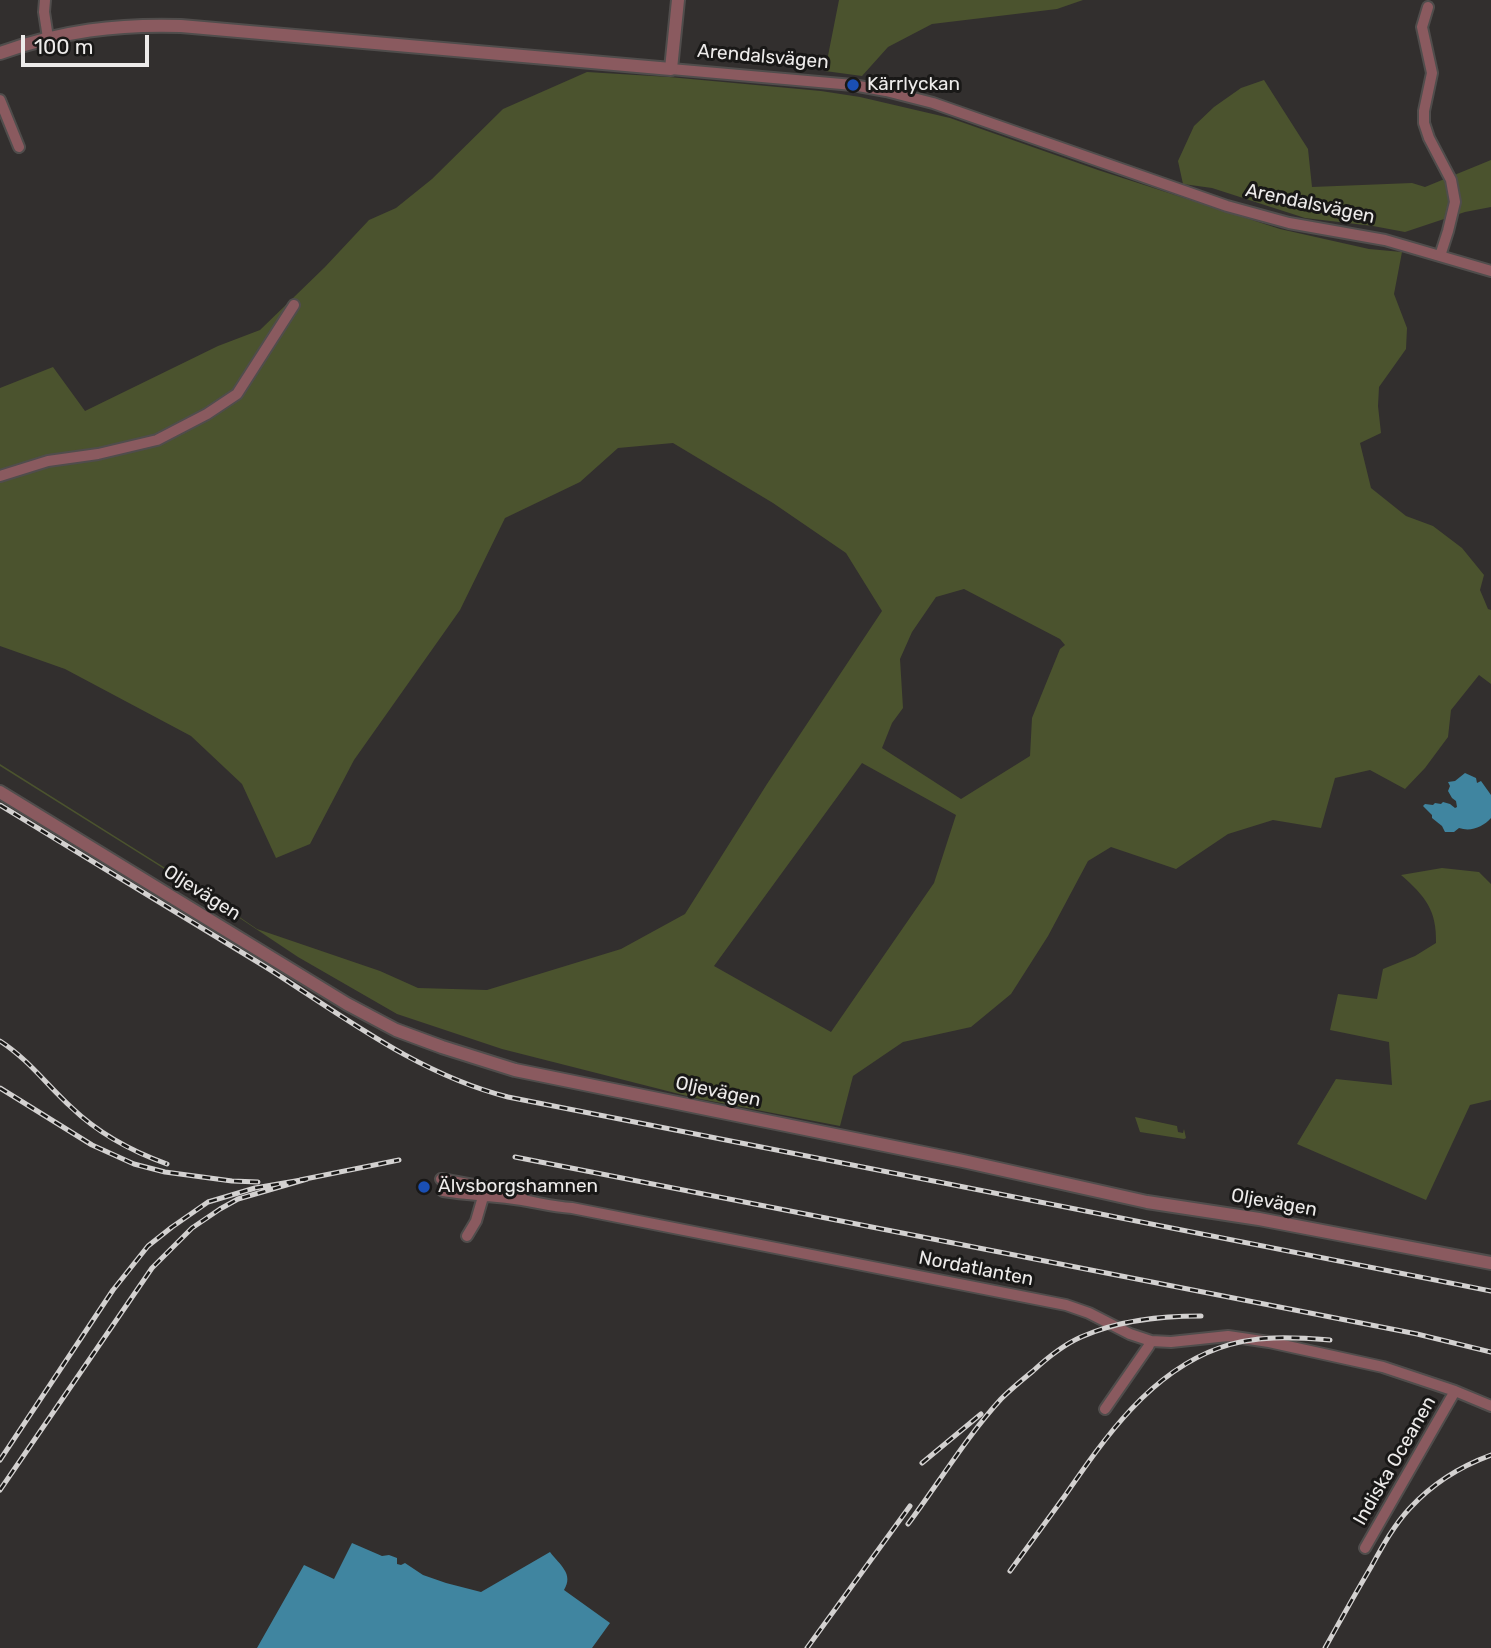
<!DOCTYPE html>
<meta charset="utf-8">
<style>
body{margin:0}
#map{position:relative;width:1491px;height:1648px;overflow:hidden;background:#322f2e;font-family:Rubik,sans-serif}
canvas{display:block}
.scale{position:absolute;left:21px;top:35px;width:128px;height:32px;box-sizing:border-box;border:4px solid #edebea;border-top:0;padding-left:9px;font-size:21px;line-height:24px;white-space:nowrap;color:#edebea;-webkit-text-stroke:5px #191817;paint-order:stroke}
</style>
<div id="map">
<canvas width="1491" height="1648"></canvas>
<div class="scale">100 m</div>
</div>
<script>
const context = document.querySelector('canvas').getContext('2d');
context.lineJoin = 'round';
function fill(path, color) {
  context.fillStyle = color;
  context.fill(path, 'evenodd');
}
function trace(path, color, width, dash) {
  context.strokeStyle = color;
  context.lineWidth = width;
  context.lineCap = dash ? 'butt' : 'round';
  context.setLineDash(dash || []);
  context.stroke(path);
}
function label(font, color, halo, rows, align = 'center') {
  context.font = font + ' Rubik,sans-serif';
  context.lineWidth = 6;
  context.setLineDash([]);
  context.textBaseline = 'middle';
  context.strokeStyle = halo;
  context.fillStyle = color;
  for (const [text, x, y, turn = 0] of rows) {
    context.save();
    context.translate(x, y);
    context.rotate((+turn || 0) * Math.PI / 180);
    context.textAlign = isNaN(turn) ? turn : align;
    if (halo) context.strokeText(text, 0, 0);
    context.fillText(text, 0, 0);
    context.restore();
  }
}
const green = new Path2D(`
 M 839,0 L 1083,0 L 1057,9 L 932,24 L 888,47 L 862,76 L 825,71 Z
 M 587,72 L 669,77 L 821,91 L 860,97 L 950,118 L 1098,170 L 1280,229 L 1369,249 L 1402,252 L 1394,294 L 1407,328 L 1406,349 L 1379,387 L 1378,406 L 1381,433 L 1360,443 L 1371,488 L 1406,516 L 1433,526 L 1462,548 L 1484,575 L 1480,590 L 1488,609 L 1491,610 L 1491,684 L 1479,675 L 1451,710 L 1448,737 L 1425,768 L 1405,789 L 1370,770 L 1335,778 L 1321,828 L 1273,820 L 1228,834 L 1176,869 L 1111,847 L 1088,861 L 1048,936 L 1011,994 L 971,1027 L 903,1042 L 853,1076 L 840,1126 L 695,1098 L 502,1049 L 397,1014 L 298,957 L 193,887 L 0,766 L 0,764 L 194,886 L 257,929 L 380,971 L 418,988 L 487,990 L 621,949 L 685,914 L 767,784 L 882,611 L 846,553 L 773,503 L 673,443 L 618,448 L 580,482 L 505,518 L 460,610 L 354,760 L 310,844 L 276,858 L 242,784 L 191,736 L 65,669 L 0,646 L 0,388 L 53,367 L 85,411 L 218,346 L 260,330 L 325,267 L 369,220 L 396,208 L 432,179 L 503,109 ZM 964,589 L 1060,639 L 1065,645 L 1060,649 L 1032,718 L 1030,756 L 961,799 L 882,748 L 892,723 L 903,708 L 900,659 L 912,632 L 936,597 ZM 862,763 L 956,815 L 934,883 L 831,1032 L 714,966 Z
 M 1264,80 L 1308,149 L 1312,187 L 1412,183 L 1425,187 L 1491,160 L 1491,207 L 1465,212 L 1405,232 L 1373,226 L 1305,218 L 1212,188 L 1183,184 L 1178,161 L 1194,126 L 1214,107 L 1241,88 Z
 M 1442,868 L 1479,872 L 1491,884 L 1491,1100 L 1470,1105 L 1426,1200 L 1297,1144 L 1336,1079 L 1392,1085 L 1389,1042 L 1330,1030 L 1338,994 L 1377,999 L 1383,969 L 1415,956 L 1436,943 C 1437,910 1425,896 1401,875 Z
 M 1135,1117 L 1177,1126 L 1178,1132 L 1183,1133 L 1184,1129 L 1186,1138 L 1184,1139 L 1140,1132 Z`);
const water = new Path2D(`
 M 1465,773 L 1476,778 L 1477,783 L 1481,781 L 1491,795 L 1491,818 C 1483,827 1471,832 1459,828 L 1454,832 L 1445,832 L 1442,826 L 1432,818 L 1432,815 L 1423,806 L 1425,804 L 1433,805 L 1435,803 L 1441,804 L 1443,802 L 1450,804 L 1455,808 L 1457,807 L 1456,801 L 1452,798 L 1448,791 L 1450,786 L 1448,782 L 1455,781 Z
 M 352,1543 L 382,1556 L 389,1555 L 397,1558 L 397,1564 L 401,1565 L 405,1563 L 423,1575 L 446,1583 L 481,1592 L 550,1552 C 560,1565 574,1574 564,1590 L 610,1623 L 592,1648 L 257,1648 L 304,1565 L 334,1579 Z`);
const minor = new Path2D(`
 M 45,0 L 44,12 L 48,38
 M 1428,7 L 1422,27 L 1432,73 L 1424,111 L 1424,123 L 1429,138 L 1451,180 L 1455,202 L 1448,231 L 1440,256
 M 671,69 L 853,85 L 886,91 L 933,103 L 1227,206 L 1289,223 L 1385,240 L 1491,271
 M 0,100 L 19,147
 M 0,476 L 48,461 L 98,454 L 157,440 L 207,414 L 237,394 L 294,305
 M 441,1179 L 522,1194
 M 443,1191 C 469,1195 496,1196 522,1200 C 539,1203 554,1207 572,1208 L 1066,1305 L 1089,1313 L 1130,1334 L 1151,1341 L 1171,1342 L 1228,1336 L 1269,1342 L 1383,1367 L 1455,1391 L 1491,1406
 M 467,1236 L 476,1221 L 485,1190
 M 1105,1409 L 1148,1347 L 1151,1341
 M 1365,1548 L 1455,1391`);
const tertiary = new Path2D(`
 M 0,53 C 61,31 117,24 181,26 L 671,69 L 678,0
 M 0,792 L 347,1004 L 396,1030 L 442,1047 L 515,1070 L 963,1161 L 1147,1202 L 1259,1219 L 1491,1263`);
const rail = new Path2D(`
 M 0,805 C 89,860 180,914 269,969 C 344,1017 420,1075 508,1097 L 1491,1291
 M 0,1041 C 28,1059 47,1085 71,1107 C 99,1134 131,1151 167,1164
 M 0,1088 L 92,1145 L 134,1164 L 165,1172 L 232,1181 L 258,1182
 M 515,1157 L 1417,1334 L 1491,1352
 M 300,1180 L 399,1160
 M 0,1460 L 113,1290 L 148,1246 L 172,1227 L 208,1202 L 255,1188 L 307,1179 L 238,1199 L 220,1209 L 192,1228 L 152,1268 L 0,1490
 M 922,1463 L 981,1414
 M 908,1524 C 938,1484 967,1436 1001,1399 C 1011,1389 1022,1380 1033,1371 C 1047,1358 1063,1345 1081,1337 C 1119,1320 1160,1316 1201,1316
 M 1010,1571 C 1028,1546 1046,1522 1064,1497 C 1104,1439 1149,1373 1219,1348 C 1255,1335 1292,1337 1330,1340
 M 807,1648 L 910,1506
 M 1325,1648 C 1340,1621 1355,1594 1371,1567 C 1382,1547 1394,1525 1410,1508 C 1432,1484 1461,1466 1491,1455`);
const markers = [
 [853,85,7,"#1a4fb4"],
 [424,1187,7,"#1a4fb4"]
];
const streetNames = [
 ["Arendalsvägen",763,57,5],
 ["Arendalsvägen",1310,204,12],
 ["Oljevägen",202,893,32],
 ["Oljevägen",718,1092,12],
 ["Oljevägen",1274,1203,10],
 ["Nordatlanten",976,1269,11],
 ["Indiska Oceanen",1395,1461,-60]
];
const poiNames = [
 ["Kärrlyckan",867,85],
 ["Älvsborgshamnen",438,1187]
];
fill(green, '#4b532e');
fill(water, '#4085a0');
trace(minor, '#504d4c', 14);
trace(tertiary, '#504d4c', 16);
trace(minor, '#8a5a5f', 10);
trace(tertiary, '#8a5a5f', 12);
trace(rail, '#d3d1d0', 5);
trace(rail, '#191817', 2.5, [8]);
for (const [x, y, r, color] of markers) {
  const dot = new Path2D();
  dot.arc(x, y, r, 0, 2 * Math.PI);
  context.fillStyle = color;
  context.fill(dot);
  trace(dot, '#191817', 2.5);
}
label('19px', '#edebea', '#191817', streetNames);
label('19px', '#edebea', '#191817', poiNames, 'left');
</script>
